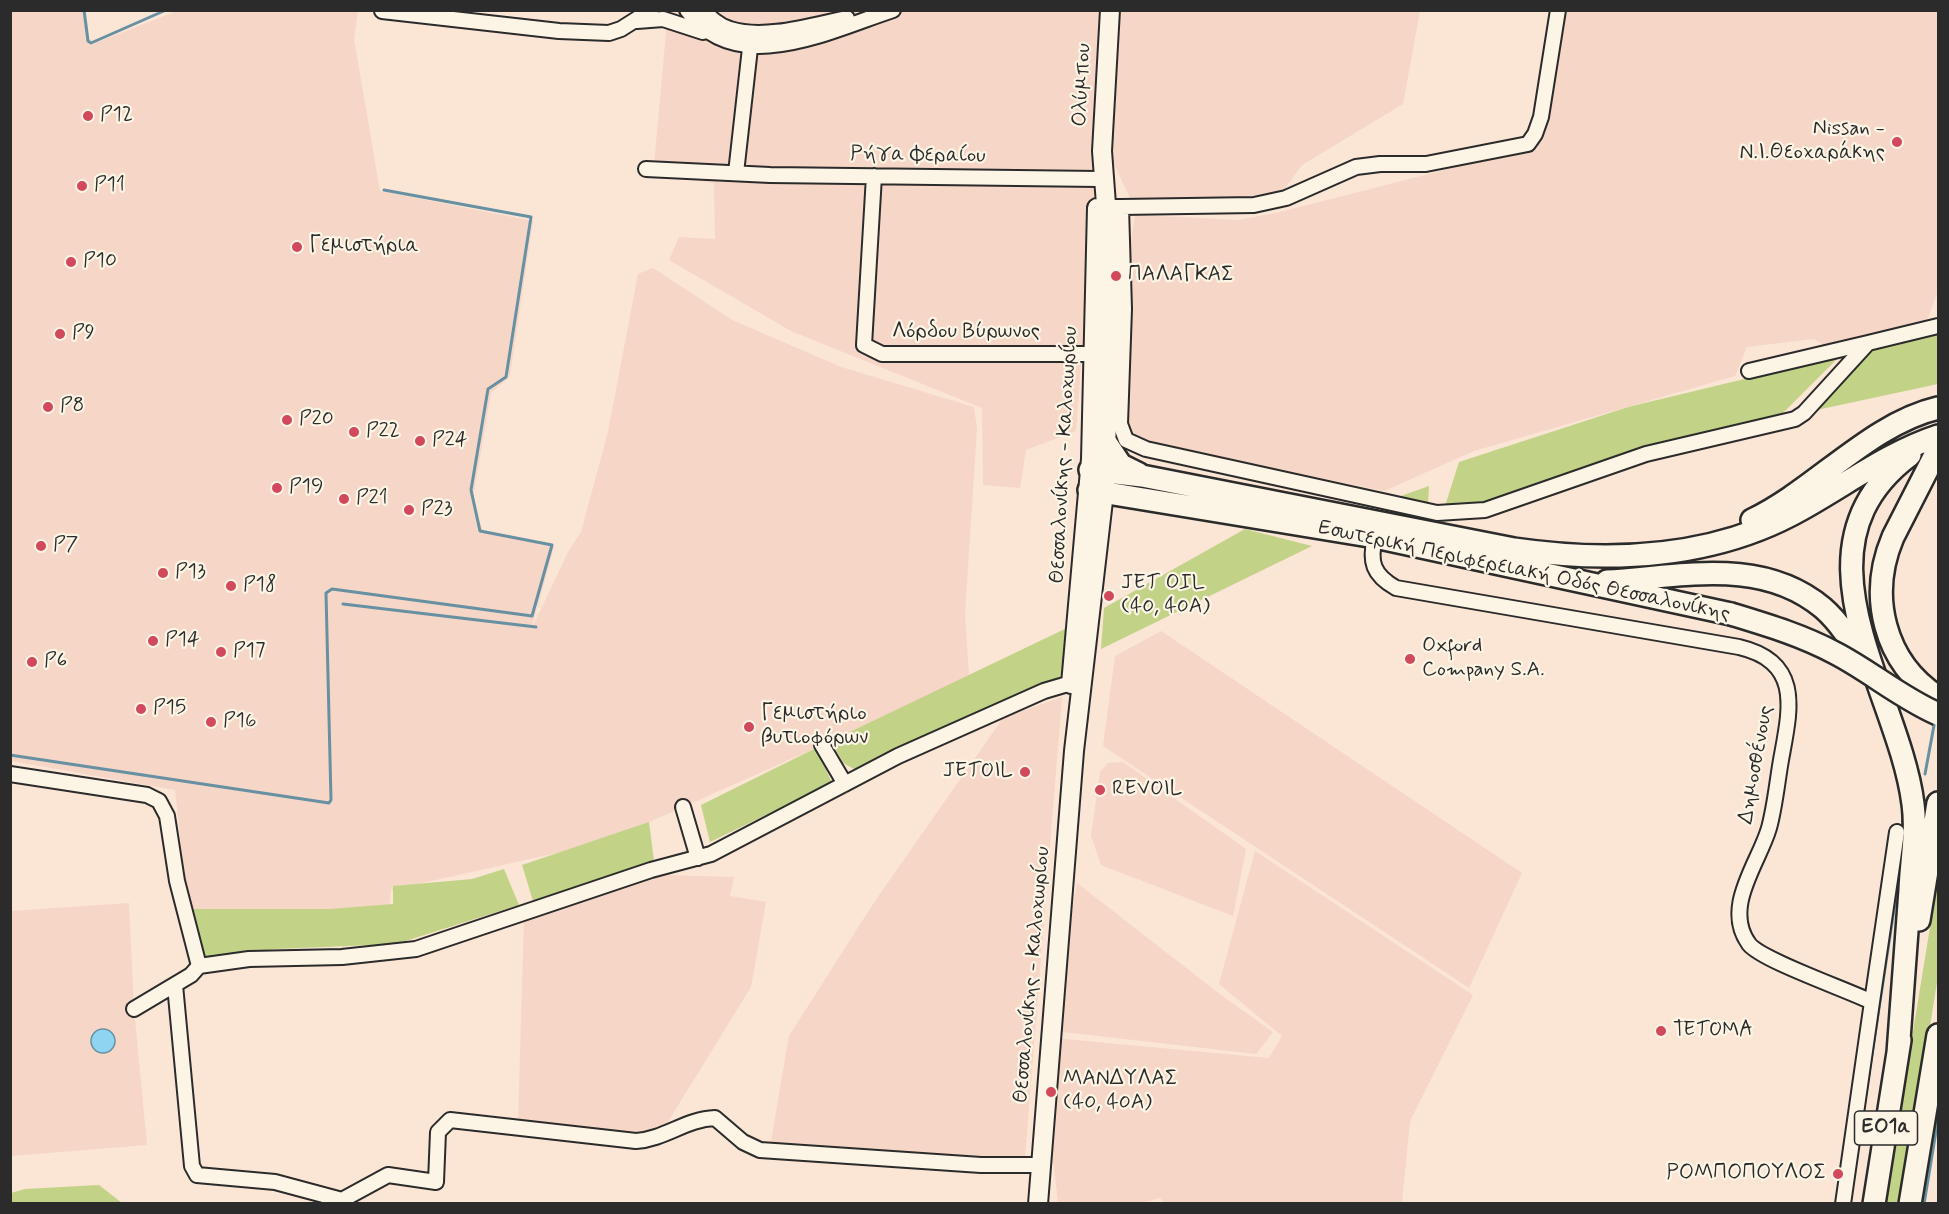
<!DOCTYPE html>
<meta charset="utf-8">
<style>
body{margin:0}
#map{position:relative;width:1949px;height:1214px;overflow:hidden;background:#fbe5d5;font-family:Mynerve,sans-serif}
canvas{display:block}
.frame{position:absolute;inset:0;border:12px solid #2b2b2b;pointer-events:none}
</style>
<div id="map">
<canvas width="1949" height="1214"></canvas>
<div class="frame"></div>
</div>
<script>
const context = document.querySelector('canvas').getContext('2d');
context.lineJoin = 'round';
function fill(path, color) {
  context.fillStyle = color;
  context.fill(path, 'evenodd');
}
function trace(path, color, width, dash) {
  context.strokeStyle = color;
  context.lineWidth = width;
  context.lineCap = dash ? 'butt' : 'round';
  context.setLineDash(dash || []);
  context.stroke(path);
}
function label(font, color, halo, rows, align = 'center') {
  context.font = font + ' Mynerve,sans-serif';
  context.lineWidth = 4.5;
  context.setLineDash([]);
  context.textBaseline = 'middle';
  context.strokeStyle = halo;
  context.fillStyle = color;
  for (const [text, x, y, turn = 0] of rows) {
    context.save();
    context.translate(x, y);
    context.rotate((+turn || 0) * Math.PI / 180);
    context.textAlign = isNaN(turn) ? turn : align;
    if (halo) context.strokeText(text, 0, 0);
    context.fillText(text, 0, 0);
    context.restore();
  }
}
const built = new Path2D(`
 M 10,11 L 85,11 L 90,45 L 177,11 L 358,11 L 354,39 L 380,191 L 533,221 L 510,376 L 491,393 L 473,498 L 483,532 L 554,547 L 531,630 L 569,550 L 581,532 L 608,432 L 638,274 L 653,268 L 732,320 L 841,367 L 974,407 L 977,429 L 965,613 L 969,676 L 926,699 L 620,835 L 575,849 L 391,890 L 388,914 L 188,909 L 175,790 L 11,761 Z
 M 668,11 L 1108,11 L 1076,431 L 1026,450 L 1020,488 L 983,485 L 982,408 L 791,331 L 669,260 L 679,237 L 715,239 L 714,183 L 653,176 Z
 M 1116,11 L 1420,11 L 1403,104 L 1302,165 L 1283,191 L 1235,198 L 1130,198 L 1109,153 Z
 M 1562,11 L 1938,11 L 1938,291 L 1927,320 L 1824,345 L 1814,339 L 1747,347 L 1735,376 L 1474,451 L 1384,491 L 1136,440 L 1127,421 L 1131,240 L 1135,215 L 1238,220 L 1276,213 L 1527,149 L 1537,150 Z
 M 1161,631 L 1522,873 L 1469,988 L 1103,746 L 1115,656 Z
 M 1062,697 L 1025,1157 L 769,1153 L 789,1036 L 875,901 L 1003,718 Z
 M 1123,762 L 1246,849 L 1233,916 L 1101,865 L 1091,836 L 1100,772 L 1108,763 Z
 M 1255,851 L 1473,995 L 1410,1121 L 1402,1203 L 1166,1204 L 1160,1198 L 1141,1203 L 1058,1203 L 1054,1167 L 1047,1143 L 1053,1038 L 1269,1058 L 1282,1036 L 1219,984 Z
 M 662,875 L 734,877 L 730,896 L 766,902 L 751,987 L 661,1133 L 645,1136 L 518,1121 L 524,921 Z
 M 1077,883 L 1221,995 L 1273,1032 L 1256,1054 L 1063,1032 L 1064,958 Z
 M 129,903 L 134,1009 L 147,1145 L 11,1156 L 11,911 Z`);
const green = new Path2D(`
 M 1938,335 L 1938,384 L 1812,411 L 1871,349 Z
 M 1840,356 L 1780,416 L 1714,429 L 1586,466 L 1486,501 L 1445,506 L 1459,462 L 1628,407 Z
 M 1429,486 L 1428,504 L 1398,497 Z
 M 1245,529 L 1312,546 L 1101,649 L 1104,608 Z
 M 1069,627 L 1069,667 L 1058,678 L 858,771 L 843,763 L 831,741 Z
 M 816,748 L 832,783 L 710,842 L 701,805 Z
 M 649,822 L 654,861 L 533,901 L 522,865 Z
 M 504,869 L 519,905 L 396,944 L 276,949 L 210,959 L 201,953 L 193,909 L 330,909 L 393,904 L 393,886 L 472,879 Z
 M 1938,878 L 1938,976 L 1902,1203 L 1885,1204 Z
 M 99,1185 L 122,1203 L 11,1203 L 11,1193 L 25,1189 Z`);
const water = new Path2D(`
 M91 1041a12 12 0 1 1 24 0a12 12 0 1 1-24 0Z`);
const stream = new Path2D(`
 M 84,10 L 88,41 L 91,43 L 166,10
 M 343,604 L 536,627
 M 10,755 L 329,803 L 331,800 L 326,593 L 332,589 L 532,616 L 552,545 L 480,531 L 471,490 L 488,389 L 506,377 L 531,217 L 384,190
 M 1925,774 L 1935,720
 M 1863,1113 L 1900,870
 M 1924,1204 L 1938,1119`);
const minor = new Path2D(`
 M 687,10 C 736,79 829,31 893,10
 M 703,10 C 711,18 719,26 730,29 C 765,40 812,25 847,18
 M 382,11 L 559,31 L 609,33 L 621,29 L 651,10
 M 637,21 L 663,19 L 703,32
 M 646,169 L 770,175 L 1099,179
 M 736,173 L 750,48
 M 874,176 L 864,345 L 882,354 L 1094,354
 M 1121,207 L 1254,205 L 1286,198 L 1356,167 L 1380,164 L 1426,164 L 1528,144 L 1535,134 L 1541,117 L 1558,10
 M 1097,212 L 1108,207 L 1121,207 L 1124,309 L 1120,424 L 1126,440 L 1146,449 L 1437,513 L 1485,510 L 1646,454 L 1795,419 L 1804,413 L 1868,343 L 1938,326
 M 1749,371 L 1868,343
 M 1375,537 C 1369,562 1373,575 1396,588 L 1739,647 C 1803,662 1790,710 1781,760 C 1777,783 1775,806 1769,828 C 1759,863 1722,907 1749,944 C 1761,960 1848,990 1872,1002 L 1843,1204
 M 822,745 L 845,784
 M 10,774 L 147,795 L 159,801 L 167,816 L 177,881 L 199,966
 M 683,807 L 698,858
 M 175,985 L 192,1166 L 197,1175 L 275,1182 L 342,1200 L 388,1175 L 436,1182 L 438,1132 L 450,1120 L 636,1141 C 665,1139 686,1119 715,1118 L 743,1142 L 760,1150 L 981,1165 L 1041,1165
 M 1872,1002 L 1897,832
 M 134,1009 L 191,975 L 199,966 L 249,959 L 342,957 L 416,949 L 651,870 L 711,854 L 898,756 L 1044,691 L 1071,683`);
const major = new Path2D(`
 M 1071,684 L 1091,459 L 1097,208
 M 1038,1204 L 1074,751 L 1104,492 L 1110,354 L 1110,258 L 1102,151 L 1110,10`);
const highway = new Path2D(`
 M 1107,444 L 1121,465 L 1139,474
 M 1938,449 L 1893,537 C 1868,596 1884,662 1938,697
 M 1090,470 L 1142,476 L 1514,549 C 1611,563 1714,559 1802,509 C 1847,484 1889,452 1938,436
 M 1089,490 L 1375,537 L 1731,614
 M 1752,520 C 1815,490 1870,424 1938,408
 M 1607,581 C 1680,577 1761,556 1823,608 C 1839,622 1851,641 1862,659
 M 1919,920 L 1938,803
 M 1898,1053 C 1902,999 1906,945 1910,890 C 1911,862 1917,832 1913,804 C 1899,691 1784,549 1910,455
 M 1874,1204 L 1900,1040
 M 1910,1204 L 1938,1035`);
const highwayBridge = new Path2D(`
 M 1731,614 C 1767,625 1801,635 1835,653 C 1870,671 1901,698 1938,714`);
const markers = [
 [88,116,6,"#d1495b"],
 [1897,142,6,"#d1495b"],
 [82,186,6,"#d1495b"],
 [297,247,6,"#d1495b"],
 [71,262,6,"#d1495b"],
 [1116,276,6,"#d1495b"],
 [60,334,6,"#d1495b"],
 [48,407,6,"#d1495b"],
 [287,420,6,"#d1495b"],
 [354,432,6,"#d1495b"],
 [420,441,6,"#d1495b"],
 [277,488,6,"#d1495b"],
 [344,499,6,"#d1495b"],
 [409,510,6,"#d1495b"],
 [41,546,6,"#d1495b"],
 [163,573,6,"#d1495b"],
 [231,586,6,"#d1495b"],
 [1109,596,6,"#d1495b"],
 [153,641,6,"#d1495b"],
 [221,652,6,"#d1495b"],
 [1410,659,6,"#d1495b"],
 [32,662,6,"#d1495b"],
 [141,709,6,"#d1495b"],
 [211,722,6,"#d1495b"],
 [749,727,6,"#d1495b"],
 [1025,772,6,"#d1495b"],
 [1100,790,6,"#d1495b"],
 [1661,1031,6,"#d1495b"],
 [1051,1092,6,"#d1495b"],
 [1838,1174,6,"#d1495b"]
];
const shields = [
 [1886,1128,63]
];
const shieldNames = [
 ["ΕΟ1α",1886,1128]
];
const streetNames = [
 ["Ολύμπου",1083,85,-87],
 ["Ρήγα Φεραίου",918,156,1],
 ["Λόρδου Βύρωνος",966,333],
 ["Θεσσαλονίκης - Καλοχωρίου",1065,455,-87],
 ["Εσωτερική Περιφερειακή Οδός Θεσσαλονίκης",1524,572,12],
 ["Δημοσθένους",1757,765,-80],
 ["Θεσσαλονίκης - Καλοχωρίου",1033,975,-85]
];
const poiNames = [
 ["P12",100,116],
 ["Nissan -",1885,130,"right"],
 ["Ν.Ι.Θεοχαράκης",1885,154,"right"],
 ["P11",94,186],
 ["Γεμιστήρια",309,247],
 ["P10",83,262],
 ["ΠΑΛΑΓΚΑΣ",1128,276],
 ["P9",72,334],
 ["P8",60,407],
 ["P20",299,420],
 ["P22",366,432],
 ["P24",432,441],
 ["P19",289,488],
 ["P21",356,499],
 ["P23",421,510],
 ["P7",53,546],
 ["P13",175,573],
 ["JET OIL",1121,584],
 ["(40, 40Α)",1121,608],
 ["P18",243,586],
 ["P14",165,641],
 ["Oxford",1422,647],
 ["Company S.A.",1422,671],
 ["P17",233,652],
 ["P6",44,662],
 ["P15",153,709],
 ["Γεμιστήριο",761,715],
 ["βυτιοφόρων",761,739],
 ["P16",223,722],
 ["JETOIL",1013,772,"right"],
 ["REVOIL",1112,790],
 ["TETOMA",1673,1031],
 ["ΜΑΝΔΥΛΑΣ",1063,1080],
 ["(40, 40Α)",1063,1104],
 ["ΡΟΜΠΟΠΟΥΛΟΣ",1826,1174,"right"]
];
fill(built, '#f6d6c7');
fill(green, '#c2d388');
fill(water, '#8fd5f1');
trace(water, '#6791a2', 1.5);
trace(stream, '#6791a2', 3);
trace(minor, '#2b2b2b', 18);
trace(major, '#2b2b2b', 22);
trace(highway, '#2b2b2b', 26);
trace(minor, '#fcf5e5', 14);
trace(major, '#fcf5e5', 18);
trace(highway, '#fcf5e5', 21);
trace(highwayBridge, '#2b2b2b', 26, []);
trace(highwayBridge, '#fcf5e5', 21);
for (const [x, y, r, color] of markers) {
  const dot = new Path2D();
  dot.arc(x, y, r, 0, 2 * Math.PI);
  context.fillStyle = color;
  context.fill(dot);
  trace(dot, '#fcf5e5', 2);
}
for (const [x, y, w] of shields) {
  const box = new Path2D();
  box.roundRect(x - w / 2, y - 17, w, 34, 4.5);
  context.fillStyle = '#fcf5e5';
  context.fill(box);
  trace(box, '#2b2b2b', 1.5);
}
label('bold 20px', '#2b2b2b', null, shieldNames);
label('21px', '#2b2b2b', '#fcf5e5', streetNames);
label('21px', '#2b2b2b', '#fcf5e5', poiNames, 'left');
</script>
